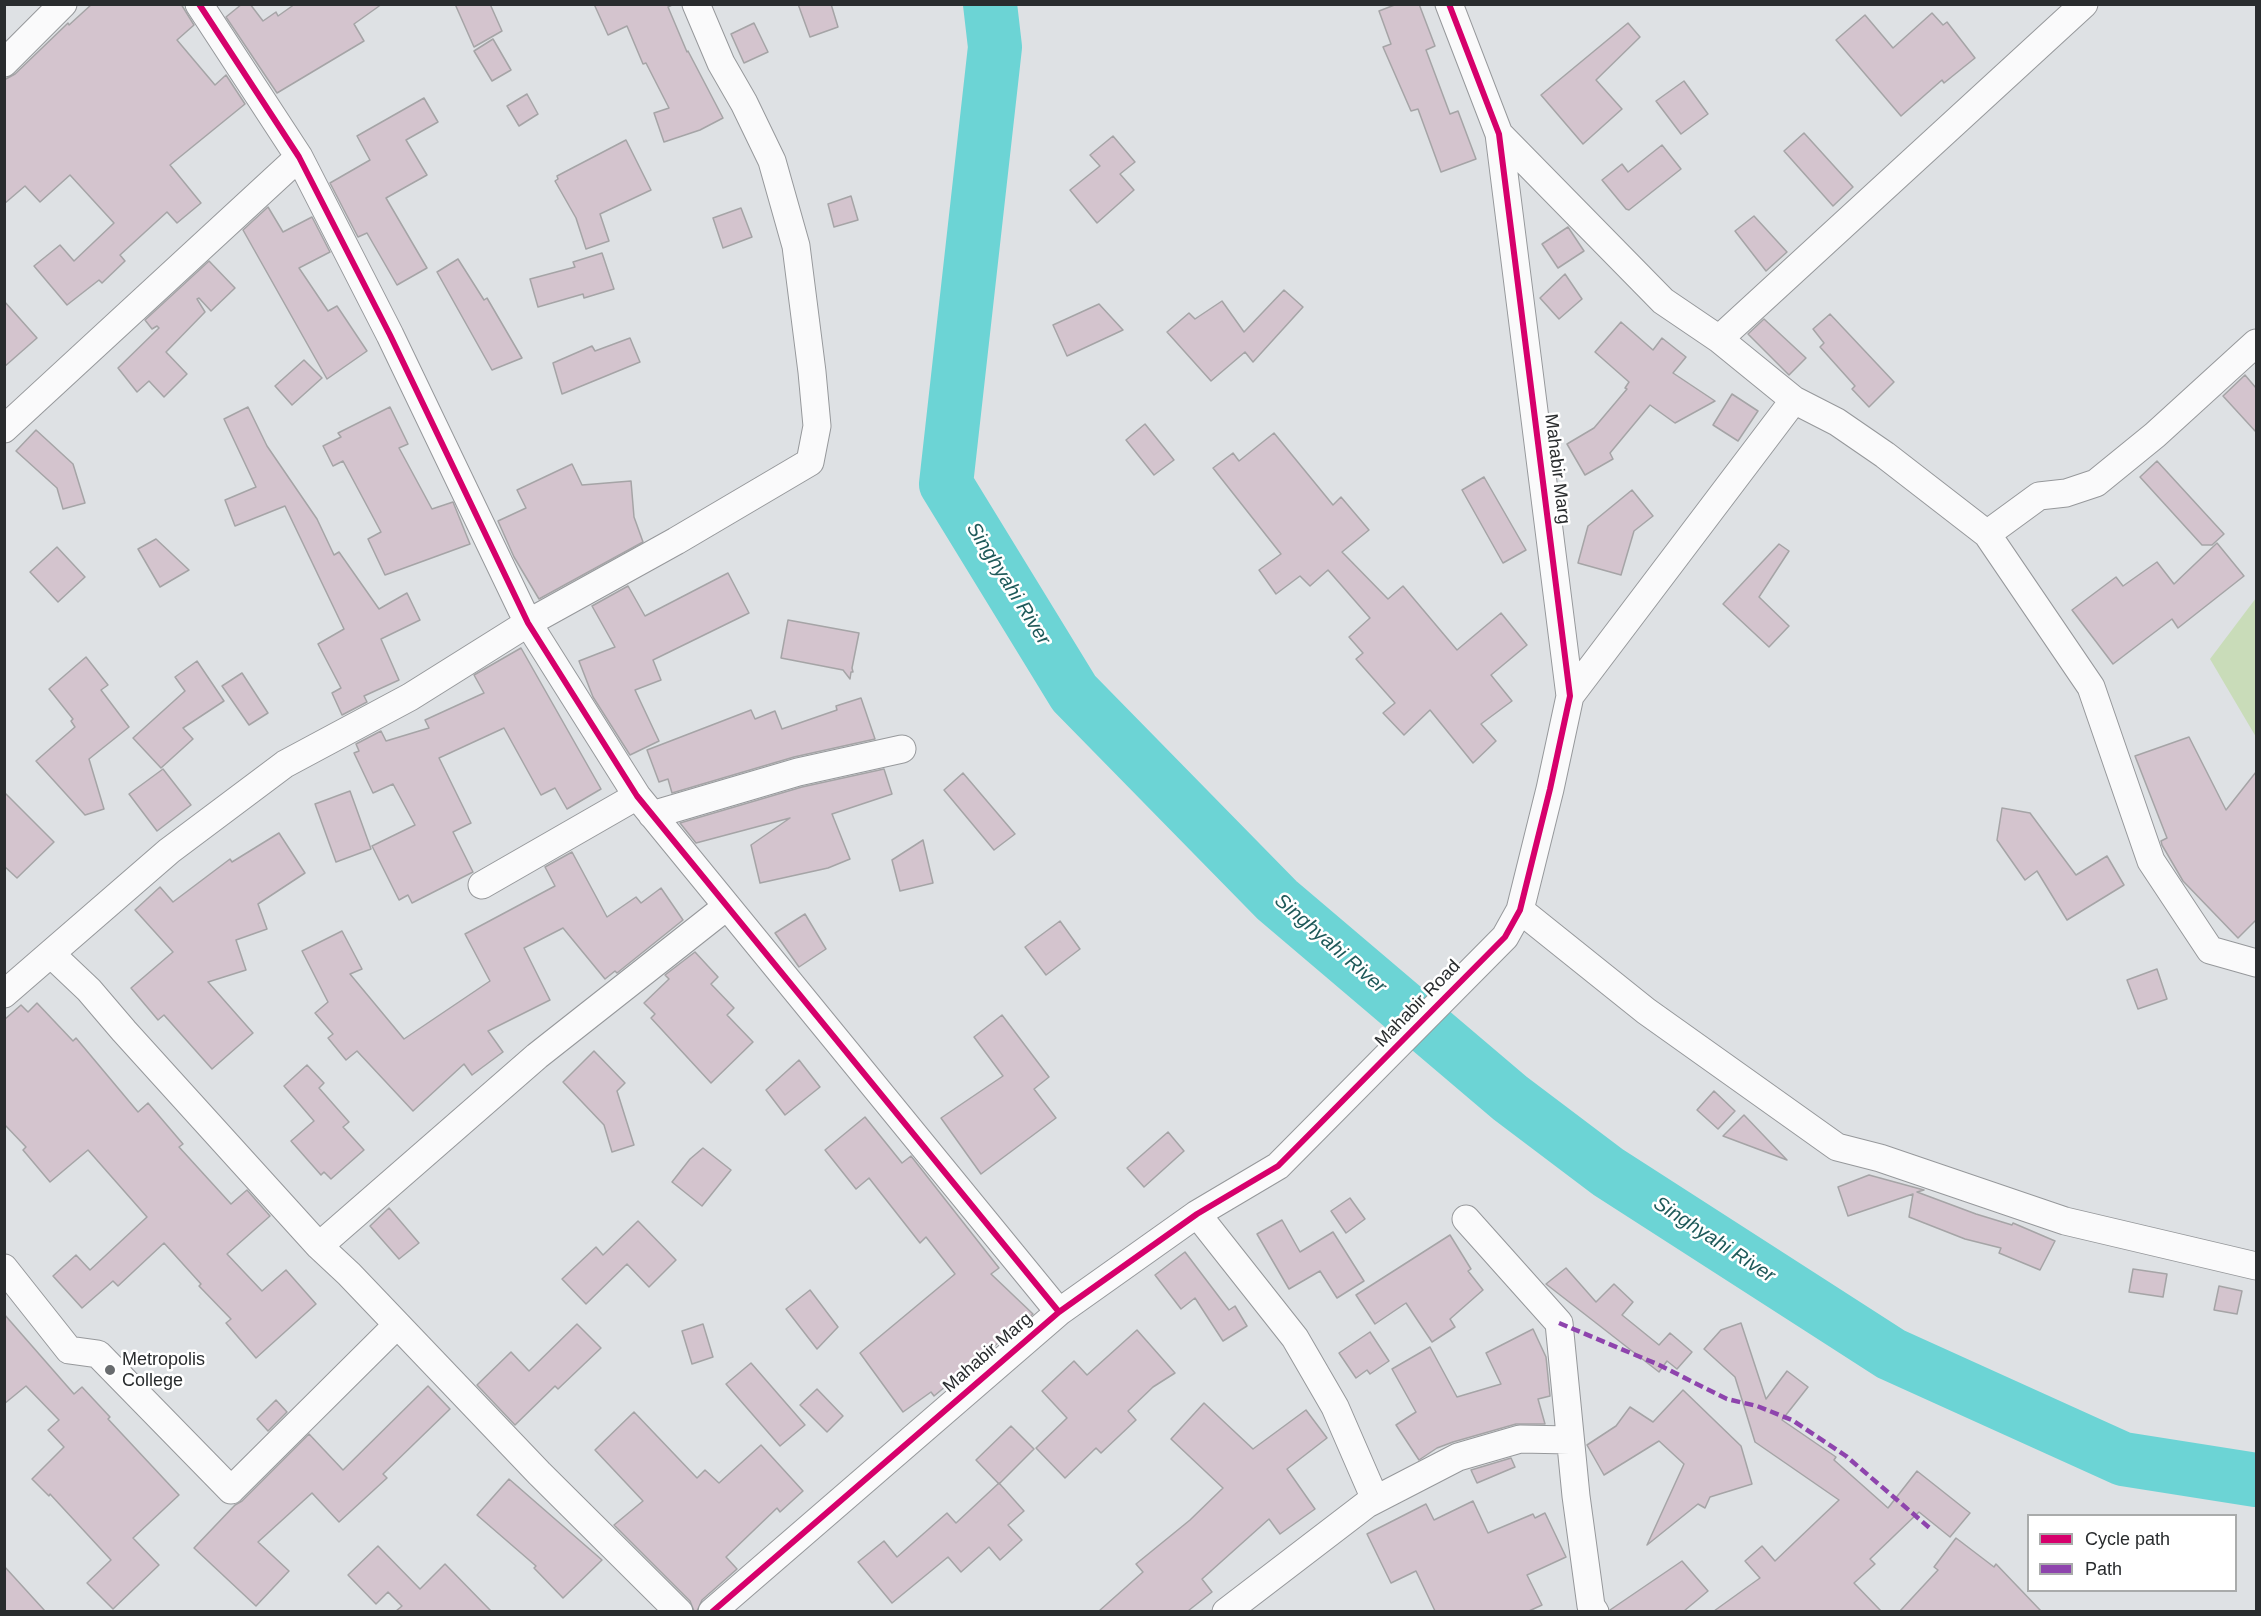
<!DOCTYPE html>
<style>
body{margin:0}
#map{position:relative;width:2261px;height:1616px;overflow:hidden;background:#dee1e4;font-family:Helvetica,sans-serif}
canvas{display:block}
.frame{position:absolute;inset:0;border:6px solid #292c2e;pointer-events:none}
.legend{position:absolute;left:2027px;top:1514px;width:210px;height:78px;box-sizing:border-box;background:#fff;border:2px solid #a9abab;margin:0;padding:8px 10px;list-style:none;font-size:18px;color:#292c2e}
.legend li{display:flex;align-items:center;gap:12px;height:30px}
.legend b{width:30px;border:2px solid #a9abab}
</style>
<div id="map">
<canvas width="2261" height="1616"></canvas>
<div class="frame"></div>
<ul class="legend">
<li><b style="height:8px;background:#d6006c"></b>Cycle path</li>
<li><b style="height:8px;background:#8e44ad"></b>Path</li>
</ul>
</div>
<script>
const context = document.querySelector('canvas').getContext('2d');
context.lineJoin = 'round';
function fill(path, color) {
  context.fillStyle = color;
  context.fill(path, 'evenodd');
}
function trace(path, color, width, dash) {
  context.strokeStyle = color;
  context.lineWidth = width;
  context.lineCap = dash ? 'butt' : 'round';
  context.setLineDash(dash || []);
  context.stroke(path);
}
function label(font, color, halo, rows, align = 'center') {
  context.font = font + ' Helvetica,sans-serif';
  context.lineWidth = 5;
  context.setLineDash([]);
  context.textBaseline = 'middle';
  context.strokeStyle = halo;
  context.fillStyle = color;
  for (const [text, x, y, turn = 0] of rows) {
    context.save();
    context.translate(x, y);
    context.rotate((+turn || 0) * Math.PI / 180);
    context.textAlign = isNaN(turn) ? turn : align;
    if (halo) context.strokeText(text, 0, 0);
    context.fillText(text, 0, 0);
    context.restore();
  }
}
const green = new Path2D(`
 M 2256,598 L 2256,737 L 2210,659 Z`);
const river = new Path2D(`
 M 990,4 L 995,47 L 946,484 L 1074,693 L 1277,900 L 1510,1098 L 1608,1172 L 1891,1354 L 2123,1459 L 2256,1480`);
const building = new Path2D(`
 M 92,4 L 181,4 L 194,25 L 177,40 L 215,85 L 226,75 L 245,104 L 170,165 L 201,203 L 177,223 L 167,212 L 120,255 L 125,261 L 102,283 L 99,280 L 67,305 L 34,266 L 60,245 L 74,261 L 114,223 L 70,175 L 40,202 L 25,186 L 4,204 L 4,80 L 15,74 L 68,23 L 69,25 Z
 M 242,4 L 250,4 L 263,21 L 276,12 L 278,16 L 295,4 L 382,4 L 354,24 L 364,41 L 277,93 L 226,17 Z
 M 455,4 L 490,4 L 502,31 L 474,47 Z
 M 594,4 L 674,4 L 668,7 L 687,52 L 688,51 L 723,118 L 700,130 L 664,142 L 654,113 L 669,108 L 646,63 L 643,64 L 627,26 L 608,35 Z
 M 798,4 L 831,4 L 838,27 L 810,37 Z
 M 1397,4 L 1419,4 L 1435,46 L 1426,50 L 1450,114 L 1458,111 L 1476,159 L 1441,172 L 1418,109 L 1411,111 L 1383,47 L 1391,44 L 1379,11 Z
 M 1932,13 L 1943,25 L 1947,22 L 1975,58 L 1944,83 L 1942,80 L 1901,116 L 1836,40 L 1865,15 L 1893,48 Z
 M 754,23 L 768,52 L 744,63 L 731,34 Z
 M 1628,23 L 1640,37 L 1596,80 L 1622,109 L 1583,144 L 1541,95 Z
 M 493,39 L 511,70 L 492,81 L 474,51 Z
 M 1684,81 L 1708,114 L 1681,134 L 1656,101 Z
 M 527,94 L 538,114 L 519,126 L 507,106 Z
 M 424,98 L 438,122 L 406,140 L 427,175 L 386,198 L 427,268 L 397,285 L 367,233 L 358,237 L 330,183 L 370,160 L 357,136 Z
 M 1804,133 L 1853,187 L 1833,206 L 1784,151 Z
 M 1113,136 L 1135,162 L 1120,174 L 1134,190 L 1097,223 L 1070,190 L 1100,166 L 1090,155 Z
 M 626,140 L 651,190 L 600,214 L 609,241 L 586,249 L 576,218 L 555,181 L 558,179 L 557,176 Z
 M 1662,145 L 1681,169 L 1629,210 L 1626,209 L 1602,180 L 1622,164 L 1628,172 Z
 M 851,196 L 858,220 L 834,227 L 828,204 Z
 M 268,207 L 283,232 L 312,217 L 330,252 L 299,268 L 328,311 L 337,306 L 367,351 L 327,379 L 243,230 Z
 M 741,208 L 752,237 L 723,248 L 713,218 Z
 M 1754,216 L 1787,252 L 1766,271 L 1735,231 Z
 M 1568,227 L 1584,251 L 1558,268 L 1542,244 Z
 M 602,253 L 614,289 L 584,298 L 583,294 L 538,307 L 530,279 L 575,267 L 573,262 Z
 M 458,259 L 484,300 L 487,298 L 522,358 L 492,370 L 437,272 Z
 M 209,261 L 235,288 L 211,311 L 199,298 L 197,299 L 205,312 L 166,352 L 187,374 L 164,397 L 149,381 L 137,392 L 118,368 L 159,328 L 157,326 L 152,329 L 145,320 Z
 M 1565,274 L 1582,299 L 1559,319 L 1540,298 Z
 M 1284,290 L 1303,307 L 1253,362 L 1245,352 L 1211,381 L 1167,332 L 1189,313 L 1195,319 L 1222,301 L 1244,332 Z
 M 4,301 L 37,338 L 4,367 Z
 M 1099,304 L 1123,330 L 1067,356 L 1053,325 Z
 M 1830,314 L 1894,382 L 1869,407 L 1852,389 L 1855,386 L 1820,347 L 1824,343 L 1813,329 Z
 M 1764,319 L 1806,358 L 1789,375 L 1748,334 Z
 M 1621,322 L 1653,350 L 1662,338 L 1686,357 L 1673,373 L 1715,401 L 1675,423 L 1650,405 L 1610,453 L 1613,459 L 1585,475 L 1567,444 L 1594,428 L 1627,389 L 1625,388 L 1629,382 L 1595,352 Z
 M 630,338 L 640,362 L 562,394 L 553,363 L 592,346 L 595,351 Z
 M 304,360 L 322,378 L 292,405 L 275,386 Z
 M 2245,375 L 2256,388 L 2256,432 L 2223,396 Z
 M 1732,394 L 1758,411 L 1738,441 L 1713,425 Z
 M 248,407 L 267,446 L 317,519 L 334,555 L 339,552 L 379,609 L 407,593 L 420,620 L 381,639 L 399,680 L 364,696 L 367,702 L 342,715 L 332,693 L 341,688 L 318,644 L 344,629 L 285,506 L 235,526 L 225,500 L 256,487 L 224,419 Z
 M 390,407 L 408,444 L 399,448 L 432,509 L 453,502 L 470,544 L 385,575 L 368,539 L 381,532 L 343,461 L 333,466 L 323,446 L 341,437 L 338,433 Z
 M 1145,424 L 1174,460 L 1154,475 L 1126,440 Z
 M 36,430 L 73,464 L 85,503 L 63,509 L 57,488 L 16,451 Z
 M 1274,433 L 1333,505 L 1341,497 L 1369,530 L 1342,552 L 1388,599 L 1403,586 L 1457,650 L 1501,613 L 1527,645 L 1491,675 L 1512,701 L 1481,724 L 1496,741 L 1473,763 L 1430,710 L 1404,735 L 1383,713 L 1395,703 L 1356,659 L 1363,653 L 1349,637 L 1370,618 L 1328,570 L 1310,586 L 1300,576 L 1276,594 L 1259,570 L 1281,554 L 1213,468 L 1233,453 L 1239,461 Z
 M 2157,461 L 2224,534 L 2212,545 L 2202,545 L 2140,477 Z
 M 572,464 L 582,485 L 631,481 L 634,517 L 643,542 L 539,599 L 514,557 L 498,521 L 526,508 L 517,490 Z
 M 1484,477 L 1526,550 L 1503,563 L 1462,490 Z
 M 1632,490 L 1653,516 L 1634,531 L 1621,575 L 1578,563 L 1588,526 Z
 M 156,539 L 189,570 L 160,587 L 138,549 Z
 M 2217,543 L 2244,576 L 2178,628 L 2172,619 L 2113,664 L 2072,610 L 2116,577 L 2123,586 L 2157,562 L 2174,584 Z
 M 1779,544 L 1789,551 L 1759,597 L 1789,626 L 1769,647 L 1723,604 Z
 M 57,547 L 85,577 L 58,602 L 30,572 Z
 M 728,573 L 749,613 L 653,660 L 661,680 L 635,690 L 659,741 L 630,755 L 593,697 L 579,661 L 615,647 L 592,606 L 628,586 L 645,616 Z
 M 788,620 L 859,633 L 852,668 L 853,672 L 851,672 L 850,679 L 843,670 L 781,658 Z
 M 521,648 L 601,789 L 567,809 L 555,788 L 541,795 L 504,728 L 439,758 L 471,823 L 453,832 L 473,872 L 412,903 L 408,895 L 399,900 L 372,846 L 415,825 L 393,784 L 373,793 L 354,753 L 359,751 L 356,744 L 381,731 L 386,741 L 429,728 L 425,720 L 484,693 L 474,675 Z
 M 86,657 L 108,685 L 101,690 L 129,727 L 89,759 L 104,809 L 85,815 L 36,761 L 75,727 L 71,721 L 73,719 L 49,689 Z
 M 197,661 L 224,701 L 183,728 L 193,739 L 161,768 L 133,738 L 185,691 L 175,677 Z
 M 242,673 L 268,713 L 249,725 L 222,686 Z
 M 861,698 L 875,739 L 794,757 L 672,793 L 668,779 L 659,782 L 647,750 L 751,710 L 755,719 L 775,711 L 782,729 L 837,710 L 836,706 Z
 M 2189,737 L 2226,810 L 2256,772 L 2256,920 L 2238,938 L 2183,881 L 2162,845 L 2161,841 L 2167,838 L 2135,756 Z
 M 163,769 L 191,805 L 157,831 L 129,794 Z
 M 884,769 L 892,794 L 832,814 L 850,859 L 828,868 L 760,883 L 751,845 L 790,818 L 696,843 L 680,823 L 802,787 Z
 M 963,773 L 1015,834 L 994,850 L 944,790 Z
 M 350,791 L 371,849 L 336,862 L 315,804 Z
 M 4,792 L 54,842 L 17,878 L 4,866 Z
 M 2002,808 L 2030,813 L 2076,875 L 2107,856 L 2124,885 L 2067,920 L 2037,871 L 2025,880 L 1997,840 Z
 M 279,833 L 305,873 L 258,904 L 267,929 L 236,940 L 246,970 L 208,982 L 253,1033 L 212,1069 L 164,1015 L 158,1020 L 131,988 L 173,952 L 135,910 L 160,887 L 173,902 L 230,859 L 232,862 Z
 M 923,840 L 933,883 L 900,891 L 892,860 Z
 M 572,852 L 607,917 L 636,897 L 641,903 L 661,888 L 683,920 L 617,973 L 615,971 L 605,979 L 563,928 L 524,948 L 550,1000 L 488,1031 L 503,1052 L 472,1075 L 464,1064 L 413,1111 L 357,1051 L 346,1060 L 328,1038 L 333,1034 L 315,1013 L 328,1002 L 302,951 L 342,931 L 362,969 L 350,974 L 404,1039 L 490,981 L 465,934 L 555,886 L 545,867 Z
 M 805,914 L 826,949 L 799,967 L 775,933 Z
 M 1060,921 L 1080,949 L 1046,975 L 1025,947 Z
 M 695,952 L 718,977 L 711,984 L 734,1008 L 727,1015 L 753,1042 L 711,1083 L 651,1018 L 655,1014 L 644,1003 L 669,979 L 665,975 Z
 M 2157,969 L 2167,999 L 2138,1009 L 2127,980 Z
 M 37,1003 L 73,1041 L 76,1038 L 138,1112 L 148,1103 L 183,1144 L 179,1147 L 231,1204 L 247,1190 L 270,1216 L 227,1254 L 262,1291 L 286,1270 L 316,1304 L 256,1358 L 226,1323 L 231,1319 L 199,1286 L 201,1284 L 164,1243 L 118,1286 L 113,1281 L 82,1308 L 53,1276 L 76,1255 L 90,1270 L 147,1217 L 88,1150 L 50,1182 L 23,1150 L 26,1147 L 4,1124 L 4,1020 L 21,1005 L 28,1012 Z
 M 1002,1015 L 1049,1077 L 1034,1089 L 1056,1118 L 981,1174 L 941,1118 L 1003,1076 L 974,1037 Z
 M 594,1051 L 625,1083 L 617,1091 L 634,1145 L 612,1152 L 604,1125 L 563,1082 Z
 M 799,1060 L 820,1087 L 785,1115 L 766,1090 Z
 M 307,1065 L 324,1083 L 319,1088 L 349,1122 L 343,1127 L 364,1150 L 331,1179 L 324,1172 L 321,1175 L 291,1141 L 314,1121 L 284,1086 Z
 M 1714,1091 L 1735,1111 L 1718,1129 L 1697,1110 Z
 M 1744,1115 L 1787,1160 L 1723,1136 Z
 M 865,1117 L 902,1163 L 911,1156 L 999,1268 L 991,1274 L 1033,1314 L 934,1396 L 931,1392 L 903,1412 L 860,1353 L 955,1274 L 926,1237 L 920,1243 L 869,1178 L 856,1189 L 825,1150 Z
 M 1168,1132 L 1184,1151 L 1144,1187 L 1127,1168 Z
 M 703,1148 L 731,1170 L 702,1206 L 672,1182 L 690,1159 Z
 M 1869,1175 L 1924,1190 L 1917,1192 L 1976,1214 L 2012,1225 L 2013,1223 L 2055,1241 L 2040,1270 L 1999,1253 L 2001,1248 L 1965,1239 L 1909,1217 L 1913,1194 L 1848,1216 L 1838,1187 Z
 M 1350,1198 L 1365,1219 L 1346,1233 L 1331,1211 Z
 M 389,1208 L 419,1243 L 399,1259 L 370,1226 Z
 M 1282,1220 L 1300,1252 L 1333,1232 L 1364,1281 L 1337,1298 L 1320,1271 L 1289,1289 L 1257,1234 Z
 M 638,1221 L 676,1260 L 649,1287 L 627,1264 L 586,1304 L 562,1279 L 596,1247 L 603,1255 Z
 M 1450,1235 L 1471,1269 L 1468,1271 L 1483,1290 L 1450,1319 L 1455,1327 L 1432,1342 L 1406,1303 L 1375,1324 L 1356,1295 Z
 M 1185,1252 L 1229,1310 L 1235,1306 L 1247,1326 L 1223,1341 L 1195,1298 L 1181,1309 L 1155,1275 Z
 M 1566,1268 L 1596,1302 L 1614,1284 L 1633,1302 L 1622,1315 L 1659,1345 L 1670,1333 L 1692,1352 L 1677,1369 L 1667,1361 L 1659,1372 L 1546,1284 Z
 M 2133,1269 L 2167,1274 L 2163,1297 L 2129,1292 Z
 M 2219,1286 L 2242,1291 L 2237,1314 L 2214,1310 Z
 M 810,1290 L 838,1327 L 817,1349 L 786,1309 Z
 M 4,1314 L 74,1394 L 82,1387 L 110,1417 L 108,1419 L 179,1495 L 133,1538 L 159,1565 L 113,1609 L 87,1583 L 111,1560 L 50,1494 L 49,1496 L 32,1479 L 64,1447 L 48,1430 L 59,1420 L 26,1386 L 4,1404 Z
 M 1741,1323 L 1766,1399 L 1787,1371 L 1808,1387 L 1782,1420 L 1836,1457 L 1834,1460 L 1888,1508 L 1917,1471 L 1970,1513 L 1950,1537 L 1919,1512 L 1870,1559 L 1875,1564 L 1854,1583 L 1881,1611 L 1714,1611 L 1760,1578 L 1745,1561 L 1762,1546 L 1775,1561 L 1839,1500 L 1755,1442 L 1735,1377 L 1704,1349 L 1721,1330 Z
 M 577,1324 L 601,1348 L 558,1389 L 555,1386 L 515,1425 L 477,1385 L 511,1352 L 529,1371 Z
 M 703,1324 L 713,1357 L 692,1364 L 682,1331 Z
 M 1533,1329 L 1546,1357 L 1550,1396 L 1538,1399 L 1545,1424 L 1516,1424 L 1453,1442 L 1437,1448 L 1419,1460 L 1396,1425 L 1416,1412 L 1392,1369 L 1430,1347 L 1457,1397 L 1501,1384 L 1486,1353 Z
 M 1137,1330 L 1175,1373 L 1153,1387 L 1128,1411 L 1136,1420 L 1101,1453 L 1096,1448 L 1065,1478 L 1036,1448 L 1067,1418 L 1042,1391 L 1074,1361 L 1087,1375 Z
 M 1370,1332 L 1389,1361 L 1370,1374 L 1367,1370 L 1356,1378 L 1339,1353 Z
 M 751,1363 L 805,1425 L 780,1446 L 726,1384 Z
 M 428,1386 L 450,1409 L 383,1474 L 387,1478 L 339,1522 L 312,1493 L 258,1542 L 289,1571 L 256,1606 L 194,1548 L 235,1505 L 242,1501 L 309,1434 L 343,1470 Z
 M 817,1389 L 843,1416 L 827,1432 L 800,1405 Z
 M 1683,1390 L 1741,1446 L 1752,1484 L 1710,1497 L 1705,1508 L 1698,1504 L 1647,1545 L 1684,1464 L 1659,1441 L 1604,1475 L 1587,1445 L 1616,1426 L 1630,1407 L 1653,1422 Z
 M 276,1400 L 287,1412 L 268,1431 L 257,1419 Z
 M 1204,1403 L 1253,1449 L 1306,1410 L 1327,1438 L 1287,1469 L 1315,1509 L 1280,1534 L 1269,1519 L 1202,1579 L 1212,1592 L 1188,1611 L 1099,1611 L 1143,1572 L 1136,1564 L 1190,1520 L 1223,1488 L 1171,1439 Z
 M 634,1412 L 697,1478 L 705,1470 L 719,1483 L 761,1445 L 803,1491 L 780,1512 L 777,1508 L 726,1557 L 737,1569 L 702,1600 L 697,1611 L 694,1611 L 690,1601 L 614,1525 L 643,1501 L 595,1450 Z
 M 1011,1426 L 1034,1449 L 999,1484 L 976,1460 Z
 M 1511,1458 L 1515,1467 L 1477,1483 L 1471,1470 Z
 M 509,1479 L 602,1560 L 563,1598 L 534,1568 L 536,1566 L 477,1515 Z
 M 999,1483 L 1024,1511 L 1008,1525 L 1022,1540 L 1000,1560 L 989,1547 L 961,1572 L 948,1557 L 892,1603 L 858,1562 L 884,1541 L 897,1557 L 947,1513 L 956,1523 Z
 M 1473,1501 L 1488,1533 L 1533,1514 L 1535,1518 L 1545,1513 L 1566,1557 L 1527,1575 L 1542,1605 L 1529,1611 L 1435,1611 L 1416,1571 L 1391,1583 L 1367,1534 L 1426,1504 L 1434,1520 Z
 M 1956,1538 L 1994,1567 L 1996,1564 L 2041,1611 L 1900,1611 L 1938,1570 L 1934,1567 Z
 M 378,1546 L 420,1589 L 445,1564 L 491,1611 L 396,1611 L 402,1606 L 388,1592 L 376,1604 L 348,1575 Z
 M 1682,1561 L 1708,1591 L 1684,1611 L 1611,1611 L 1610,1610 Z
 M 4,1566 L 45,1611 L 4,1611 Z`);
const street = new Path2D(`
 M 199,4 L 299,157 L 390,335 L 528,623 L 637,796 L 1059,1312
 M 4,63 L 63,4
 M 1499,134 L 1663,301 L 1719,339 L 1794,400 L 1837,422 L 1885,455 L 1987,534 L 2091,687 L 2151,861 L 2210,950 L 2256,963
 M 1719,339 L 2084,4
 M 4,429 L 299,157
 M 1987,534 L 2039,496 L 2066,493 L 2096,483 L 2155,435 L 2256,343
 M 1570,696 L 1794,400
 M 652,815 L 798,772 L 902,749
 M 482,885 L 637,796
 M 1520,910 L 1646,1011 L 1837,1147 L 1880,1158 L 2065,1221 L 2256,1266
 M 51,954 L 89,990 L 124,1031 L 319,1246 L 349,1274 L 539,1473 L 679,1612
 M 4,994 L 169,851 L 285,764 L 410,697 L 528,623 L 676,541 L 810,462 L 817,426 L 812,372 L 796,246 L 772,161 L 744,103 L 721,63 L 696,4
 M 1197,1214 L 1295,1338 L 1335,1407 L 1375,1499
 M 1466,1219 L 1559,1323 L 1576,1496 L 1591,1606 L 1595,1612
 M 319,1246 L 537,1056 L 726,907
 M 4,1268 L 69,1350 L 98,1354 L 231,1490 L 397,1325
 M 712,1612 L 1059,1312 L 1197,1214 L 1278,1166 L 1505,937 L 1520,910 L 1550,789 L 1570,696 L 1499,134 L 1449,4
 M 1226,1612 L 1367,1504 L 1458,1457 L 1520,1439 L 1570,1440`);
const quiet = new Path2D(`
 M 1559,1323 L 1657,1364 L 1727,1399 L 1757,1406 L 1792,1420 L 1846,1456 L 1932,1530`);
const cycleway = new Path2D(`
 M 199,4 L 299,157 L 390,335 L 528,623 L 637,796 L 1059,1312
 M 712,1612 L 1059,1312 L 1197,1214 L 1278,1166 L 1505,937 L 1520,910 L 1550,789 L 1570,696 L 1499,134 L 1449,4`);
const markers = [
 [110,1370,6,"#686b6e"]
];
const streetNames = [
 ["Mahabir Marg",1557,469,83],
 ["Mahabir Road",1418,1004,-46],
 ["Mahabir Marg",988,1353,-41]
];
const poiNames = [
 ["Metropolis",122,1360],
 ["College",122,1381]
];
const waterNames = [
 ["Singhyahi River",1008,584,58],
 ["Singhyahi River",1330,944,41],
 ["Singhyahi River",1714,1240,33]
];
fill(green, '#c9dcb9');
trace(river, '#6cd4d5', 54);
fill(building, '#d4c4ce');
trace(building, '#a5a4a6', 1.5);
trace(street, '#96989b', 29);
trace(street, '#fafafb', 27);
trace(quiet, '#8e44ad', 4.5, [9, 4.5]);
trace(cycleway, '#d6006c', 6);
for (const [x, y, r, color] of markers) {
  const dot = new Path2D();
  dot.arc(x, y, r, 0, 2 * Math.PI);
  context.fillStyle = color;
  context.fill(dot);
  trace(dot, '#fff', 2);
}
label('18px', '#292c2e', '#fff', streetNames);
label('18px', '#292c2e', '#fff', poiNames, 'left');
label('italic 20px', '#1f5a5a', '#fff', waterNames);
</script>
